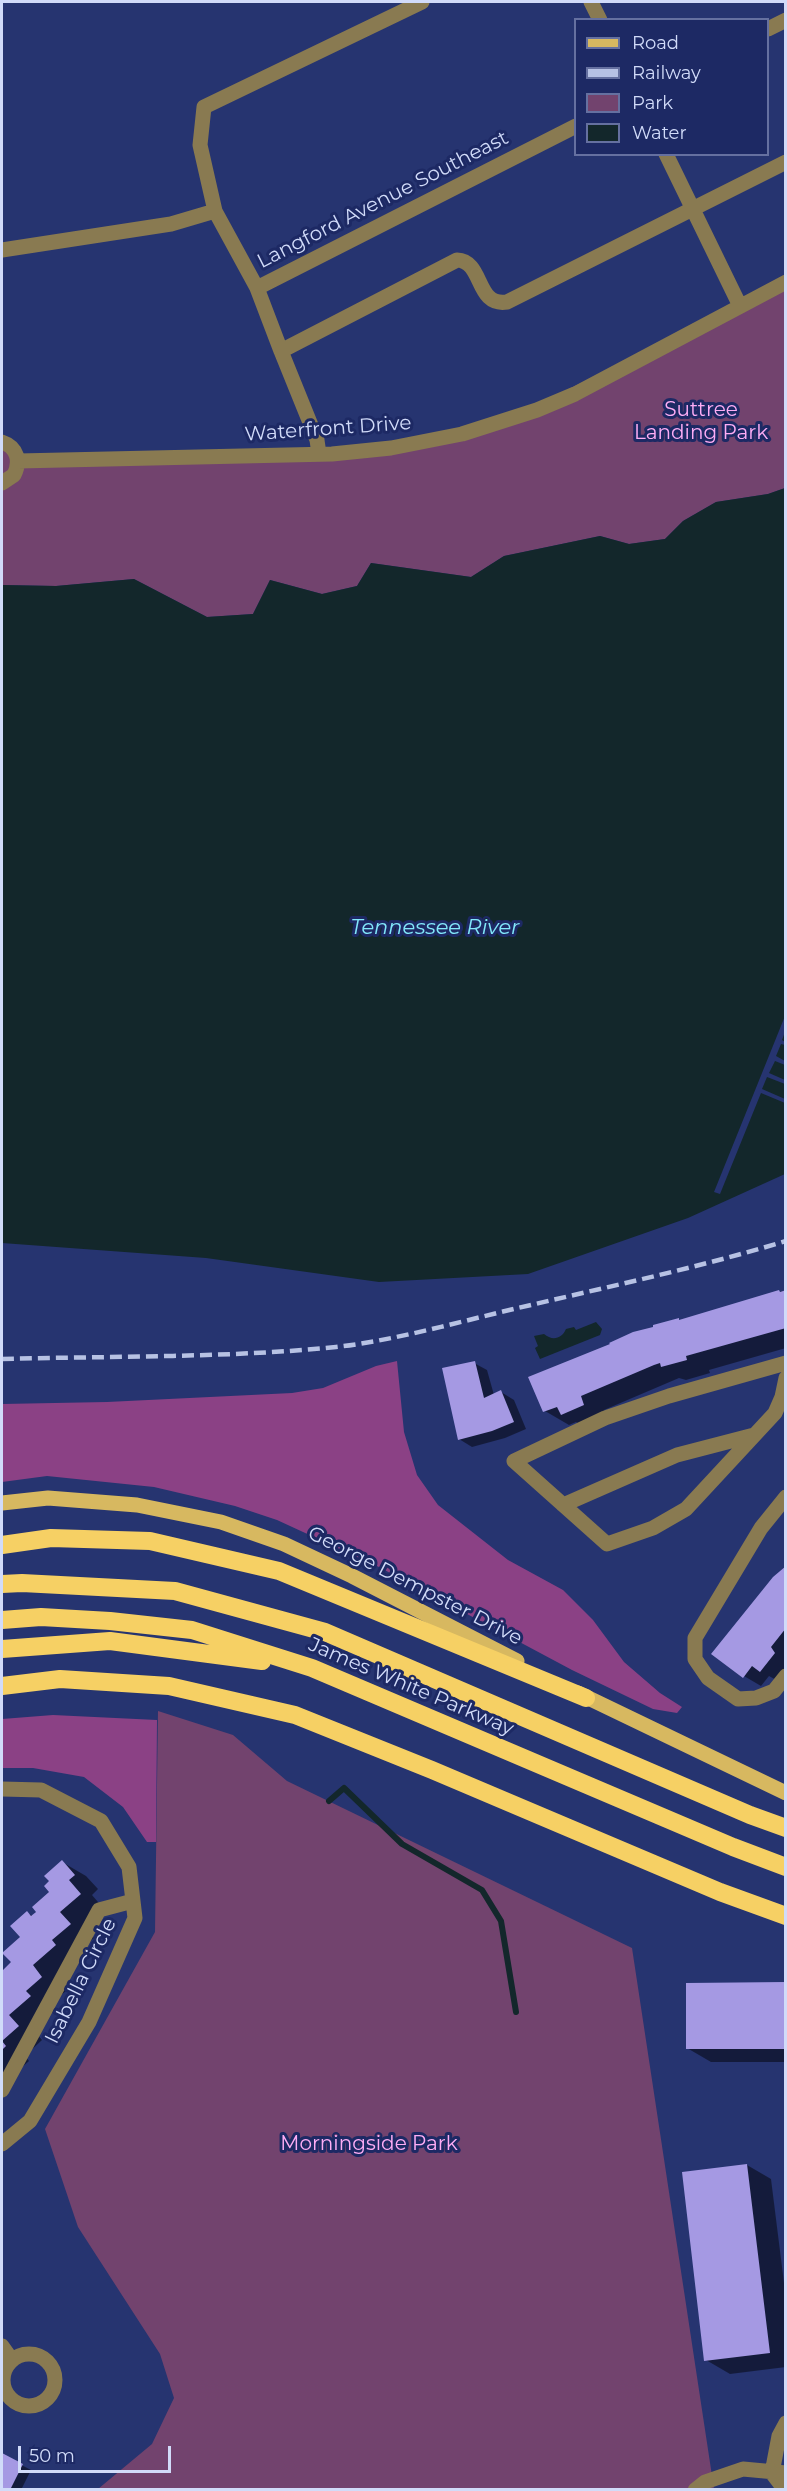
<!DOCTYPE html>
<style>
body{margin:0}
#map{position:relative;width:787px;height:2491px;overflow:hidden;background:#263470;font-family:Montserrat,sans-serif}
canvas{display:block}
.frame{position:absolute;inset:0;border:3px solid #d1dbf9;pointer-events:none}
.legend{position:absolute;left:574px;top:18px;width:195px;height:138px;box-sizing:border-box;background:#1d2964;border:2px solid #6570a0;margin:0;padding:8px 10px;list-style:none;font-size:18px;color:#d1dbf9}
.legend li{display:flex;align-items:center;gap:12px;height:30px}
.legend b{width:30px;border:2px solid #6570a0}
.scale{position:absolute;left:18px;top:2446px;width:153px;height:27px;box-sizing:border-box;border:3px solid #d1dbf9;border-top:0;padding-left:8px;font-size:18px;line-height:21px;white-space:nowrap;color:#d1dbf9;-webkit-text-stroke:4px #1d2964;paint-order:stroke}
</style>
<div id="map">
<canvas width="787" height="2491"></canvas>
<div class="frame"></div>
<ul class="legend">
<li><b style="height:8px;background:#d7b860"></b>Road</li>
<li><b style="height:8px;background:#b7c2e4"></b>Railway</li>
<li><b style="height:16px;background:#72436e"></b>Park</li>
<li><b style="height:16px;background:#13272b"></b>Water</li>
</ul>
<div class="scale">50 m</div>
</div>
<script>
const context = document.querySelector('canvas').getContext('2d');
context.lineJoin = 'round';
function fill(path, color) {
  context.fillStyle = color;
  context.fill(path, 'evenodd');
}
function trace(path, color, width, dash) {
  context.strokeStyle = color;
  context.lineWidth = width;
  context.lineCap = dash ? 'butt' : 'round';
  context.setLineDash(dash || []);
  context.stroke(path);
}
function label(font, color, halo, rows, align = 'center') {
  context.font = font + ' Montserrat,sans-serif';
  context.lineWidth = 6;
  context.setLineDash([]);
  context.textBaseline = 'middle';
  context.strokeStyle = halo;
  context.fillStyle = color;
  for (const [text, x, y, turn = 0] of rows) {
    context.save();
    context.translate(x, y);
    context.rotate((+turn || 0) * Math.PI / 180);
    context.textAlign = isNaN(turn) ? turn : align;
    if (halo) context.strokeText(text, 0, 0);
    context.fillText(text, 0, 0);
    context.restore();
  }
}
const green = new Path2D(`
 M 785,282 L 785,488 L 768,494 L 716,502 L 683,521 L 665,539 L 629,544 L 600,536 L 504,556 L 471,577 L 371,563 L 357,586 L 322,594 L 270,580 L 253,614 L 207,617 L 134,579 L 56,586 L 2,585 L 2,442 L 16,454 L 332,454 L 502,422 Z
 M 158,1711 L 233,1735 L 287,1781 L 632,1948 L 714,2489 L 98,2489 L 152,2444 L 174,2398 L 160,2354 L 78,2227 L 45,2129 L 155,1932 Z`);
const forest = new Path2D(`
 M 397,1361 L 404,1432 L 417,1475 L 438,1505 L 508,1560 L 563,1590 L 593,1620 L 624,1662 L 660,1693 L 682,1707 L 677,1713 L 653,1709 L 572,1670 L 379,1567 L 277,1520 L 235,1506 L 154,1487 L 47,1476 L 2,1482 L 2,1404 L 107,1402 L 292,1393 L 323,1388 L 376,1366 Z
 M 53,1715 L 157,1720 L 156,1842 L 147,1842 L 123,1807 L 84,1777 L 33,1768 L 2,1768 L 2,1719 Z`);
const water = new Path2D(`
 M 785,488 L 785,1174 L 688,1218 L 528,1274 L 379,1282 L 206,1258 L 2,1243 L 2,585 L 56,586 L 134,579 L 207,617 L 253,614 L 270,580 L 322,594 L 357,586 L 371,563 L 471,577 L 504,556 L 600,536 L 629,544 L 665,539 L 683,521 L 716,502 L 768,494 Z
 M 596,1322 L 602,1329 L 600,1335 L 540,1359 L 535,1348 L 538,1346 L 534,1336 L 544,1334 C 552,1341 562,1339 566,1329 L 574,1327 L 576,1330 Z`);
const pier = new Path2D(`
 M 785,1016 L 785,1032 L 782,1040 L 785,1042 L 785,1045 L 781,1044 L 776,1056 L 785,1061 L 785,1065 L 775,1061 L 769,1073 L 785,1080 L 785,1084 L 767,1077 L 762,1089 L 785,1099 L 785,1103 L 761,1093 L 720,1194 L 714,1192 Z`);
const shadow = new Path2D(`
 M 786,1290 L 786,1348 L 709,1370 L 710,1373 L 686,1380 L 679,1378 L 604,1410 L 608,1419 L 586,1428 L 576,1422 L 569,1425 L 545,1411 L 681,1321 Z
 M 474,1363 L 487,1370 L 494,1395 L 501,1392 L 514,1400 L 526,1429 L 505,1438 L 472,1447 L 459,1439 Z
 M 786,1568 L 786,1671 L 778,1681 L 769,1676 L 761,1686 L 744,1676 Z
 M 62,1862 L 86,1876 L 98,1889 L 92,1895 L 104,1909 L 83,1926 L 94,1938 L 75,1955 L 56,1980 L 66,1991 L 49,2005 L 54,2011 L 33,2029 L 42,2040 L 25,2056 L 29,2061 L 2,2085 L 2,1969 L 4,1971 L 13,1963 L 27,1913 L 33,1916 L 51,1892 Z
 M 786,1984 L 786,2062 L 711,2062 L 687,2048 Z
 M 747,2165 L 771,2179 L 786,2299 L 786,2367 L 730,2374 L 706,2360 Z
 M 2,2455 L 31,2470 L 21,2490 L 2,2489 Z`);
const stream = new Path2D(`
 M 329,1801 L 344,1788 L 402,1844 L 482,1890 L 501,1921 L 516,2012`);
const building = new Path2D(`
 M 779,1290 L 780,1292 L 786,1290 L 786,1328 L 686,1356 L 687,1360 L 661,1367 L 660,1363 L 654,1365 L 581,1396 L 584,1405 L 561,1415 L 557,1407 L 543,1412 L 528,1377 L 610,1344 L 609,1343 L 633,1332 L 653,1327 L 653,1325 L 679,1318 L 679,1320 Z
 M 475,1361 L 484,1398 L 501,1390 L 514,1422 L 492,1431 L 458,1440 L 442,1368 Z
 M 786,1566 L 786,1628 L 771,1647 L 775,1653 L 760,1672 L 752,1666 L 743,1678 L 711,1654 L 773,1577 Z
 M 62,1860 L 75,1875 L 69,1880 L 81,1894 L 60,1912 L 71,1924 L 52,1940 L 56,1945 L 33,1965 L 42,1977 L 26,1991 L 31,1996 L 9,2015 L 19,2026 L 2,2041 L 6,2046 L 2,2050 L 2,1971 L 11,1962 L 2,1953 L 20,1937 L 10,1926 L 27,1911 L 31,1916 L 36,1912 L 32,1907 L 49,1892 L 44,1886 L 49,1881 L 44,1876 Z
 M 786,1982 L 786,2049 L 686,2049 L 686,1983 Z
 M 747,2164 L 770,2353 L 704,2361 L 682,2172 Z
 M 2,2453 L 23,2464 L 10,2490 L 2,2490 Z`);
const minor = new Path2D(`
 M 422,2 L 204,107 L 200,145 L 215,211 L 257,288 L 576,126
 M 591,2 L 600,20
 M 768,29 L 786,20
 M 666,154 L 740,306
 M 2,250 L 171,224 L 215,211
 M 257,288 L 281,351
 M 2,442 C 17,447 21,461 14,475 L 2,483
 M 319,454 L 317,440 L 281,351 L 457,260 C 484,261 475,307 507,302 L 786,162
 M 18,461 L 332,454 L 391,448 L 462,434 L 537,410 L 575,394 L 786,282
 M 786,1363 L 669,1396 L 605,1418 L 514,1461 L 607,1544 L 653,1528 L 686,1509 L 775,1413 L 782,1397 L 786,1378
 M 786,1497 L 761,1528 L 695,1638 L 695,1659 L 708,1678 L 738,1699 L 756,1698 L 774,1691 L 786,1676
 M 563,1505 L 677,1455 L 754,1435
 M 2,1789 L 41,1790 L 101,1821 L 129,1867 L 135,1918 L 89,2022 L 30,2121 L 2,2144
 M 2,2090 L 99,1910 L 133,1901
 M 2,2346 L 12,2360
 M3 2380a26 26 0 1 1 52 0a26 26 0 1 1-52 0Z
 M 772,2473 L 779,2436 L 786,2423
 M 772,2473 L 785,2490
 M 695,2490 L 705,2482 L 743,2469 L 786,2473`);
const major = new Path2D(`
 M 2,1503 L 48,1498 L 137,1505 L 221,1522 L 284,1544 L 352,1576 L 517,1661
 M 578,1693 L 786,1793`);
const highway = new Path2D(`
 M 2,1545 L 51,1538 L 150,1541 L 279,1571 L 586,1698
 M 2,1584 L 22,1583 L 175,1591 L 325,1632 L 750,1815 L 786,1828
 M 2,1620 L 41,1617 L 110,1621 L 192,1630 L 312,1668 L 733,1847 L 786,1867
 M 2,1649 L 110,1641 L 262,1661
 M 2,1686 L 60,1679 L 169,1686 L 295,1715 L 432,1770 L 720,1892 L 786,1916`);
const rail = new Path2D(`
 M 2,1359 C 112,1356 226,1358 336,1347 C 397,1340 458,1322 518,1308 C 607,1287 697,1268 786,1241`);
const streetNames = [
 ["Langford Avenue Southeast",383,200,-27],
 ["Waterfront Drive",328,429,-4],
 ["George Dempster Drive",415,1586,27],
 ["James White Parkway",411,1687,23],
 ["Isabella Circle",81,1981,-64]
];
const parkNames = [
 ["Suttree",701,410],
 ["Landing Park",701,433],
 ["Morningside Park",369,2144]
];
const waterNames = [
 ["Tennessee River",435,928]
];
fill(green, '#72436e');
fill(forest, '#8b4185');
fill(water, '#13272b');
fill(pier, '#263470');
fill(shadow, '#0007');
trace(stream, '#13272b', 6);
fill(building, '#a599e3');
trace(minor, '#897a51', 15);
trace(major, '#d7b860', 15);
trace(highway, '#f6d064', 18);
trace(rail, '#b7c2e4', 4.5, [12, 6]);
label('20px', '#d1dbf9', '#1d2964', streetNames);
label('20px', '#feadf5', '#1d2964', parkNames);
label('italic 21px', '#82e8fa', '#1d2964', waterNames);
</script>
